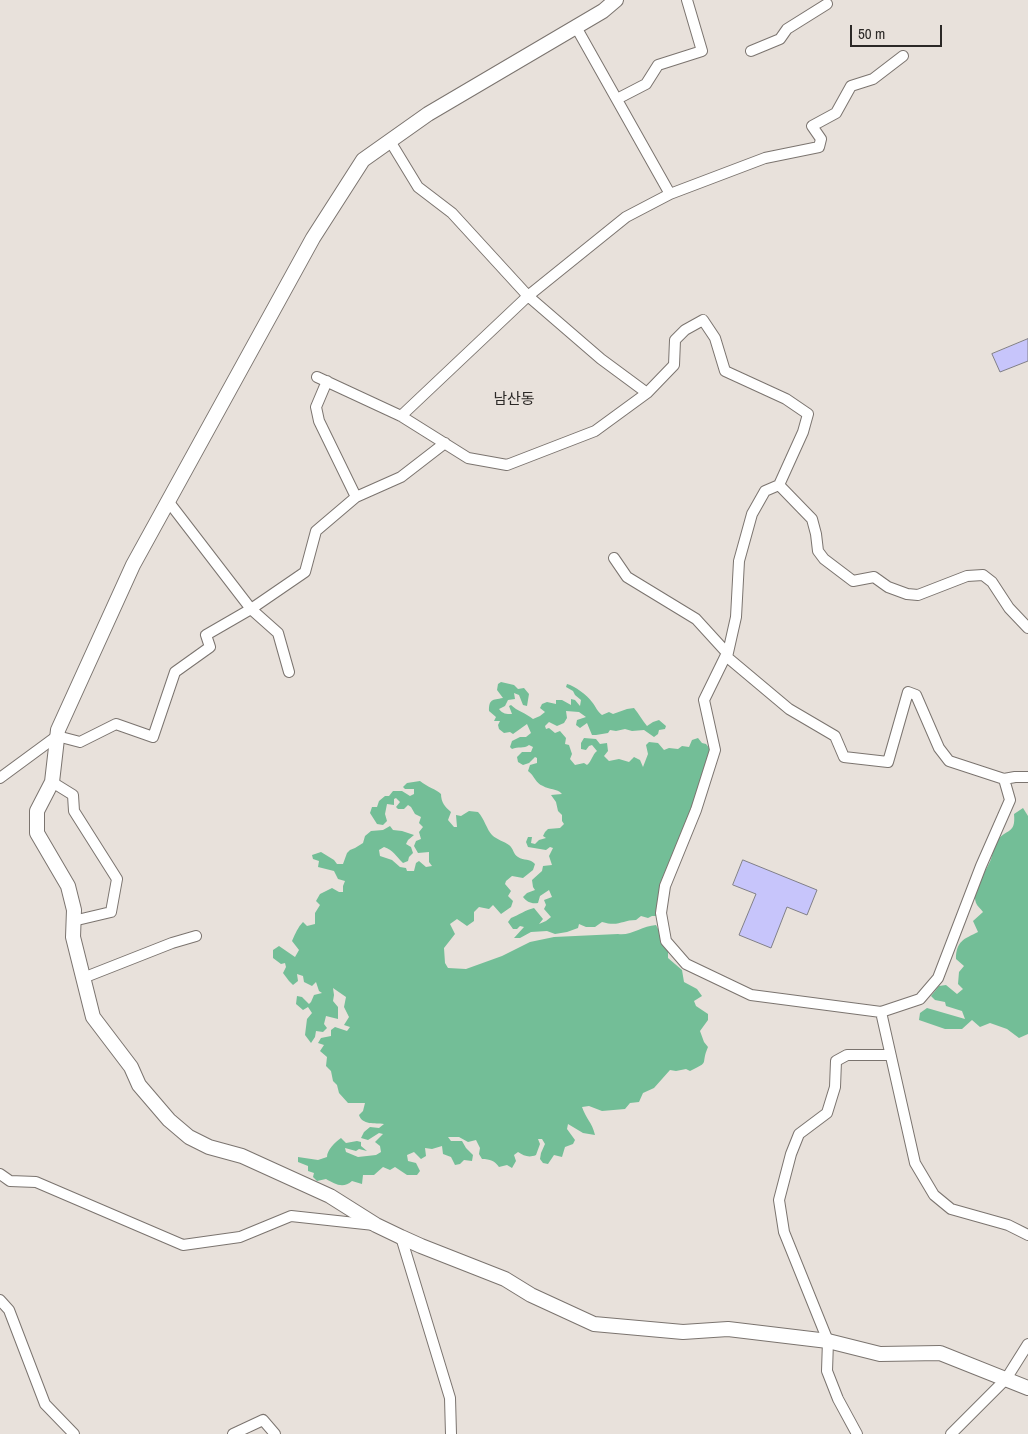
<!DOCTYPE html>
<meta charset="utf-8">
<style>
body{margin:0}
#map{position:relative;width:1028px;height:1434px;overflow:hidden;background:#e8e1db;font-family:"Archivo Narrow",sans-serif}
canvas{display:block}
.scale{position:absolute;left:850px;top:25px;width:92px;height:22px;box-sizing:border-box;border:2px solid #2b2826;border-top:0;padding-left:6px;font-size:15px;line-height:18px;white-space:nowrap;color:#2b2826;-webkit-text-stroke:4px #e8e1db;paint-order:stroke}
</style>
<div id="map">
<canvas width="1028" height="1434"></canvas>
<div class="scale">50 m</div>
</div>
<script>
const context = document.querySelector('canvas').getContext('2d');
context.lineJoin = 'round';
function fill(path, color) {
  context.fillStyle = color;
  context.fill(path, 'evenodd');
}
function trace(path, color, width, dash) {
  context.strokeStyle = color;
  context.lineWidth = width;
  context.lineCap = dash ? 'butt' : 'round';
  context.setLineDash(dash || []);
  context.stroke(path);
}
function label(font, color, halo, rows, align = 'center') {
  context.font = font + ' "Archivo Narrow","Noto Sans KR",sans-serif';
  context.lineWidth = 4.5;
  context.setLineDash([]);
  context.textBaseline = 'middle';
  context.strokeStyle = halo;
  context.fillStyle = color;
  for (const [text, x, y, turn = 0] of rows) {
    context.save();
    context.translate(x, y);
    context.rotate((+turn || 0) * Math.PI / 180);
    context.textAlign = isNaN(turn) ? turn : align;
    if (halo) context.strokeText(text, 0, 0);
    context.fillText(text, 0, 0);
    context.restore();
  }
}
const forest = new Path2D(`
 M 501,682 L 514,685 L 518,689 L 524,688 L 529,694 L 527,706 L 523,705 L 519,695 L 514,693 L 515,699 L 508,700 L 505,706 L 499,709 C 503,714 506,714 512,714 L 509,706 L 511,705 C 517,711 526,713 533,719 L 540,716 L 545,712 L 540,708 L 542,704 L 547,702 L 556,704 L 556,700 L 562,700 L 571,705 L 571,699 L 575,700 L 580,706 L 581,700 L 575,695 L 573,691 L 566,687 L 567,684 C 575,686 587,695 592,702 C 596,707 597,711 602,715 L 609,712 L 613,714 L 627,709 L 634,708 C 639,714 642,720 647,726 L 653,722 L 659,720 L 666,726 L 665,729 L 659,730 L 658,734 L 654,737 L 644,730 L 632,731 L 625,729 L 616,731 L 610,730 L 608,733 L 596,735 L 592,735 L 587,723 L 580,728 L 576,725 L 577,720 L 586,717 L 579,712 L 566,711 L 567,718 L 564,723 L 557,726 L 549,722 L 545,726 L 546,729 L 549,728 L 555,733 L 560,731 L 566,738 L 565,744 L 569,745 L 572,754 L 570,759 L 575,765 L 584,763 L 587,765 C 592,761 592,755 597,751 L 592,745 L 589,746 L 586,750 L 581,749 L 581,743 L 584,738 L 596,739 L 600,744 L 607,743 L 608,751 L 604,756 L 609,761 L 619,759 L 629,762 L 634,757 L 640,760 L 643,767 L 648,754 L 646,745 L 649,742 L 658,743 L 664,750 L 669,748 L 678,749 L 682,746 L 689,747 L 692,740 L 698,738 L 702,743 L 706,744 L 710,749 L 684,833 L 679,837 L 678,848 L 659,913 L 656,916 L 652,916 L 648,918 L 641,916 L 636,920 C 622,920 619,927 602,922 L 595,927 L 586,927 L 579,924 L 578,928 L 567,932 L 555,934 L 547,931 L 531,932 L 520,938 L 514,938 L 524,927 L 520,926 L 517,929 L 513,929 L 508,922 L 511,918 C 519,915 525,910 534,908 L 543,919 L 539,924 L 546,921 L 551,917 L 544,909 L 546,905 L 544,900 L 552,897 L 549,890 L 540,896 L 538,903 C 531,904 527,902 523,897 L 527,893 L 535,890 L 533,887 L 532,880 L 542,871 L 543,866 L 552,865 L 549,856 L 553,848 L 550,847 L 546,850 L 528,847 L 526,842 L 528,837 L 532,837 L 531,843 L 535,844 L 539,840 L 546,838 L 543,836 L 545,832 L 548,829 L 560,828 L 564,824 L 562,821 L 562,815 L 558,811 L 556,802 L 551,795 L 562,794 C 557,788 549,790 543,786 C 535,783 535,776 528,771 L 530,765 L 537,763 L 537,758 L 535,757 L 529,763 L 523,765 L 518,762 L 517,757 L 522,752 L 531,752 L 533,747 L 529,745 C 524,749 518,746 512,749 L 510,747 L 512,741 L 520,737 L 526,737 L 531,733 L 527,724 L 513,734 L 510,732 L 504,733 L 499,729 L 498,725 L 500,721 L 494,721 L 496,717 L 489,711 C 489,699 492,700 503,698 L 497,690 L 498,684 Z
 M 420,781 C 427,787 436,789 441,794 C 441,802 445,807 451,812 L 448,820 L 454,827 L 457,827 L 456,815 L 461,816 L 469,811 L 478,812 C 484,818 487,830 492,835 C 497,840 504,841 509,845 C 514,849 513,854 518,857 C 524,861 530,858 535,864 L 533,870 L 523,878 L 512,876 L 506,881 L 505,884 L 511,891 L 508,896 L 513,901 L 511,907 L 501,914 L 493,905 L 489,909 L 479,907 L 474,912 L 474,921 L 467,926 L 457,919 L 450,924 L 455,934 L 444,948 L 445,963 L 448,968 L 466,969 L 502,956 L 530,942 L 554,937 L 618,934 C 631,936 642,926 656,925 L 668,948 L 668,958 L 682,970 L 684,982 L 697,989 L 702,996 L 694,1001 L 696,1006 L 708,1014 L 708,1020 L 700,1031 L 704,1042 L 708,1047 C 700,1065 711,1061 690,1071 L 686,1069 L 676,1071 L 670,1070 L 654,1088 L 643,1093 L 639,1102 L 630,1103 L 625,1109 L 602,1111 L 589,1106 L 582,1107 C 586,1119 592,1122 595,1135 L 583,1133 L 568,1124 L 567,1129 L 575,1140 L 573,1144 L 565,1147 L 562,1157 L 554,1155 L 548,1164 L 543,1163 L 540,1159 L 541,1153 L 545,1144 L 542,1139 L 538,1139 L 540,1144 L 536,1155 C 529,1158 524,1156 518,1152 L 514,1155 L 516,1161 L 512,1168 L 507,1165 L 499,1167 C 495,1161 490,1159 482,1159 L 479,1154 L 480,1148 L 476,1140 L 468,1142 L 459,1137 L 448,1137 L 451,1141 L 462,1141 L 466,1148 L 473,1155 L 472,1161 L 464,1160 L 460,1164 L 455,1165 L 451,1157 L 443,1154 L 442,1146 L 432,1149 L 425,1148 L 426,1156 L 421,1159 L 414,1152 L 407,1155 L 408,1161 L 416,1163 L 420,1171 L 417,1175 L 407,1175 L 395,1167 L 390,1170 L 383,1167 L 374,1175 L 363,1175 L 362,1184 L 352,1181 C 343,1189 335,1184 326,1179 L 317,1181 L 313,1177 L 314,1173 L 308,1171 L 308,1166 L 298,1162 L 298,1157 L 318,1160 L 327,1157 C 327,1150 335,1142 341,1138 L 346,1143 L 357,1141 L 361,1142 L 361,1146 L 367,1151 L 359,1149 L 356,1151 L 345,1148 L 346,1152 L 358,1157 L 376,1155 L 381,1152 L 380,1146 L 375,1142 L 383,1134 L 379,1133 L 368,1140 L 361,1138 L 364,1132 L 370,1127 L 379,1128 L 384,1124 C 375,1123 362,1125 359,1115 L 363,1111 L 365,1103 L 348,1103 L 339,1093 L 337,1085 L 333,1081 L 331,1071 L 326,1066 L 327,1057 L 320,1051 L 324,1045 L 318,1043 L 321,1038 L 331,1036 L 331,1030 L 335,1027 L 347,1031 L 350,1027 L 344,1025 L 349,1017 L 344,1007 L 346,997 L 333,988 L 334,995 L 333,1001 L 338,1007 L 338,1019 L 326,1016 L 324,1024 L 327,1028 L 323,1032 L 316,1031 L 315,1037 L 311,1043 L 305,1035 L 307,1019 L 312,1013 L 308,1007 L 303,1010 L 296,1004 L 297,996 L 302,997 L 309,1004 L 311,1002 L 314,995 L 322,993 L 319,991 L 316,982 L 312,986 L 304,982 L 303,976 L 297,974 L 298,981 L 293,985 L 289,981 L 283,973 L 286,967 L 285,963 L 281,964 L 273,958 L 273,950 L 279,946 L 295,957 L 299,950 L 292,941 C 295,934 298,927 303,922 L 307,926 L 315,924 L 315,913 L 320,905 L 316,901 L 320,894 L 332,888 L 339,892 L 343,892 L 343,886 L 345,881 L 338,879 L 334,871 L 318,867 L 319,861 L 313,859 L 312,855 L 321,852 L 334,860 L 337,864 L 343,864 L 347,853 L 350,850 L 355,848 L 363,843 L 365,836 L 371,831 L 383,830 L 390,826 L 393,830 L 402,831 L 414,835 L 408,840 L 406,844 L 411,847 L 413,853 L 409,857 L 408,861 L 403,863 C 396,856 393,850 384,847 L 379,850 L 380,856 L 392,860 L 400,867 L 406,868 L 407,871 L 414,871 L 416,863 L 419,861 L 426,867 L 432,866 L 429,862 L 429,852 L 418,853 L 414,846 L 416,841 L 421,839 L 419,832 L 423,827 L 419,823 L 421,817 L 415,814 L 411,807 L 408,805 L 404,809 L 398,809 L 396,807 L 400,802 L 396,798 L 394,799 L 394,805 L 387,804 L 385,814 L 387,821 L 383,825 L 377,824 L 370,813 L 372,807 L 377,807 L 379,801 L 385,796 L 389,796 L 393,791 L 402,791 L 410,796 L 414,794 L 414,789 L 405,789 L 403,787 L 407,783 Z
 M 1023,808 L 1028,816 L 1028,1034 L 1019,1038 L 1007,1029 L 990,1023 L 980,1027 L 972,1020 L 962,1029 L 945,1029 L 919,1020 L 920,1013 L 927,1008 L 965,1019 L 962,1011 L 946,1006 L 945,1002 L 935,1000 L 931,996 L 939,986 L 946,985 L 957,994 L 963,989 L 958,984 L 959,972 L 964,966 L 956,959 C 956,941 964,939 978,932 L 973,921 L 983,912 C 981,909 977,906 976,903 C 971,887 986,873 991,859 C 993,854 993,846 997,841 C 1006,828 1016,835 1014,814 Z`);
const building = new Path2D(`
 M 1028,339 L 1028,361 L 1000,372 L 992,354 Z
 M 743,860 L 817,890 L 807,915 L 787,907 L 771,948 L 739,935 L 756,894 L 733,885 Z`);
const street = new Path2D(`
 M 576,27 L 670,194
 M 751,51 L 780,39 L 787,29 L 827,4
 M 617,99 L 646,84 L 658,65 L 702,51 L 687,0
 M 390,141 L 418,187 L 452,213 L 528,296 L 601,359 L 647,393
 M 317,377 L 401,416 L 468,458 L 507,465 L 595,431 L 647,393 L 674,365 L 675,340 L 685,330 L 703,320 L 715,338 L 725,371 L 786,399 L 808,414 L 803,432 L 779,485 L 765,491 L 752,514 L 739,561 L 736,617 L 727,657 L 789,709 L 835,736 L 844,757 L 888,762 L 908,692 L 916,695 L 939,748 L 949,761 L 1004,779 L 1015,777 L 1028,777
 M 327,381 L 316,407 L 319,421 L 356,497
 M 401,416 L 528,296 L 626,217 L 670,194 L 765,158 L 819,147 L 821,139 L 812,126 L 836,113 L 851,86 L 873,79 L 903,56
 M 779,485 L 812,519 L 816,534 L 818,551 L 824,559 L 853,581 L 874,577 L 888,587 L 907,594 L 918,595 L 967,576 L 983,575 L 992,582 L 1009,608 L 1028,628
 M 168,501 L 251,609 L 278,633 L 289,672
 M 614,558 L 627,577 L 696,619 L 727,653 L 704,700 L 715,750 L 696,810 L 665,886 L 661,913 L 666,941 L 686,964 L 751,995 L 881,1012 L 920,999 L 938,978 L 981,866 L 1010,800 L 1004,779
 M 0,778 L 57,736 L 80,742 L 116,724 L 153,737 L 175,672 L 210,647 L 206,635 L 251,609 L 305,572 L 316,531 L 356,497 L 401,477 L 445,443
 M 52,782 L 73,795 L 74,811 L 117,879 L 111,912 L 73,921
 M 83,978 L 172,943 L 196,936
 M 881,1012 L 915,1163 L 934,1195 L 951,1209 L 1008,1225 L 1028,1235
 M 0,1174 L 10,1181 L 36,1182 L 183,1245 L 240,1237 L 291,1216 L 374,1225
 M 401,1237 L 450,1398 L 451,1434
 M 0,1300 L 9,1310 L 45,1404 L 74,1434
 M 233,1434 L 263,1420 L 275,1434
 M 857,1434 L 838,1399 L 827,1371 L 828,1341 L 784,1232 L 779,1200 L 791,1154 L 799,1134 L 827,1113 L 835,1087 L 836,1061 L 847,1055 L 890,1055
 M 951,1434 L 1006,1379 L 1028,1344`);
const secondary = new Path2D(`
 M 616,0 L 603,11 L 428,114 L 363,160 L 313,238 L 133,565 L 58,730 L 52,782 L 37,811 L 37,833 L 68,886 L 74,910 L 73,937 L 93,1017 L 131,1067 L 139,1085 L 169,1120 L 189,1137 L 209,1147 L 242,1156 L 330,1196 L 376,1225 L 401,1237 L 421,1246 L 505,1279 L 531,1295 L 594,1324 L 683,1332 L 728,1329 L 828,1341 L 880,1354 L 940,1353 L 1028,1388`);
const quarterNames = [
 ["남산동",514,400]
];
fill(forest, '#73be97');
fill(building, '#c7c5fb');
trace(building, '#807f87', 1);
trace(street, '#7b746f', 12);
trace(secondary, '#7b746f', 16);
trace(street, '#fff', 10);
trace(secondary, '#fff', 14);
label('15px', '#2b2826', '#e8e1db', quarterNames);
</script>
